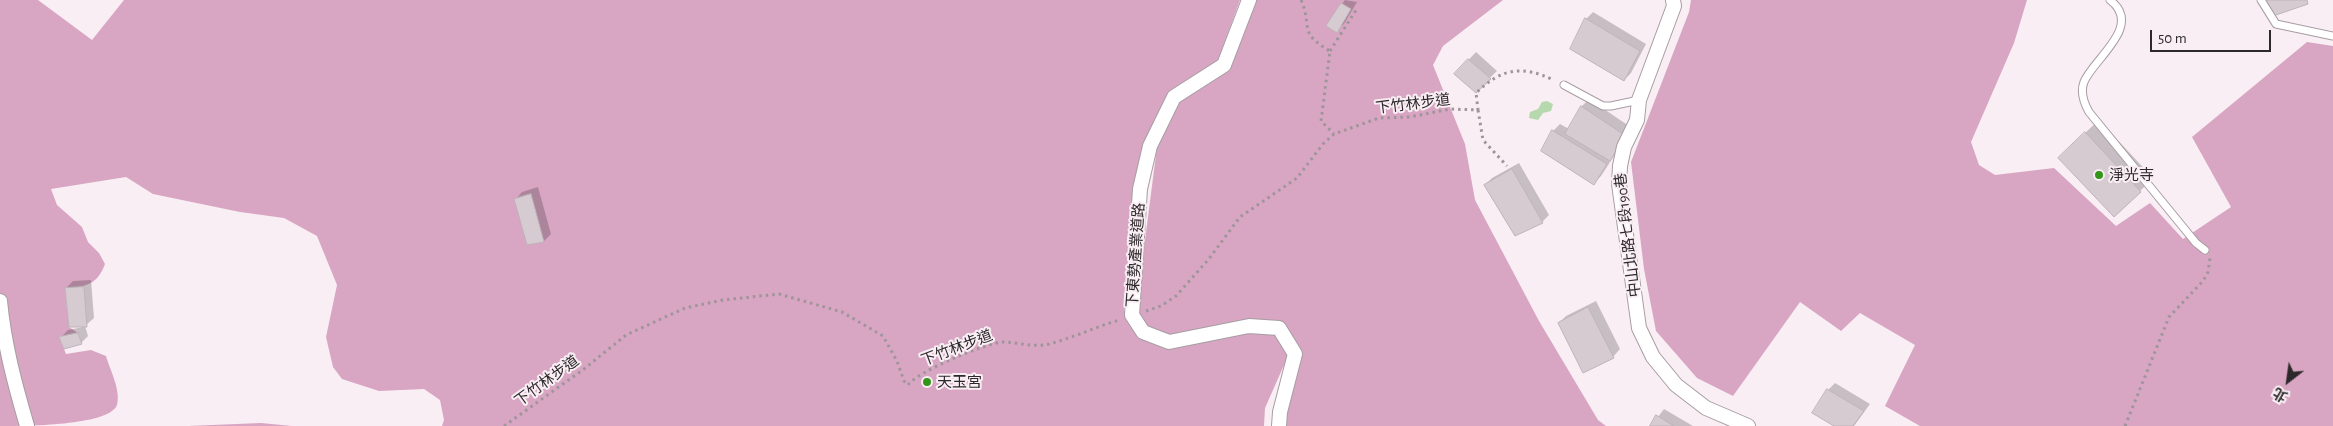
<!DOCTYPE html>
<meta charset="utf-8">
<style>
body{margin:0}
#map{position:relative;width:2333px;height:426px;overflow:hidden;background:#f9eef4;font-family:"Alegreya Sans","Noto Sans TC",sans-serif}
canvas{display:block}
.north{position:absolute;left:2263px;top:356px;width:50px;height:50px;-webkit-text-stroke:4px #f9eef4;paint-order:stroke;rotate:210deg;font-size:14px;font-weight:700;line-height:20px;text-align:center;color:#2d292b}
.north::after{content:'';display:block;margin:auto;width:18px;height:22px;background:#2d292b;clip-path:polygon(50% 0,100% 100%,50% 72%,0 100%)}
.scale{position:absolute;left:2150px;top:30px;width:121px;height:22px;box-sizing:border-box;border:2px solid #2d292b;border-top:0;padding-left:6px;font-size:15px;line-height:18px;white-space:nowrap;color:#2d292b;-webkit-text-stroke:4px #f9eef4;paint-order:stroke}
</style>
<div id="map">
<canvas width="2333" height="426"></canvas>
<div class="north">北</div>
<div class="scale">50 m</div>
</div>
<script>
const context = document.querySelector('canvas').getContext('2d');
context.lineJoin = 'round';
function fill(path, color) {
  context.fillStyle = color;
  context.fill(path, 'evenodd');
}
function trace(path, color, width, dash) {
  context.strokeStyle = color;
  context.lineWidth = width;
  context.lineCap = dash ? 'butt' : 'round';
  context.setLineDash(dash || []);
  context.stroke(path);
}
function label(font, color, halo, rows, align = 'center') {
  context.font = font + ' "Alegreya Sans","Noto Sans TC",sans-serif';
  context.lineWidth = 4;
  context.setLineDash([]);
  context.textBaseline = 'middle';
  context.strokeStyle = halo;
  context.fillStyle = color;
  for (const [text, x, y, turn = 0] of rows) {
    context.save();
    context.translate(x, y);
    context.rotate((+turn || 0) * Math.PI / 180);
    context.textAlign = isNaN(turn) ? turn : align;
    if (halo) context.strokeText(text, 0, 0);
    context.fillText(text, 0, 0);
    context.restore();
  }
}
const forest = new Path2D(`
 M 0,0 L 38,0 L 92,40 L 124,0 L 1240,0 L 1218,60 L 1172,93 L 1135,189 L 1124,310 L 1140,336 L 1171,347 L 1247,331 L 1275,333 L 1288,356 L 1265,408 L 1264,426 L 442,426 L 444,420 L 440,400 L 424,389 L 379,391 L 342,379 L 333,367 L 326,337 L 337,285 L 317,236 L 284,218 L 240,212 L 153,194 L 126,177 L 51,189 L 57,205 L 82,227 L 88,242 L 99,253 L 105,264 C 97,285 86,287 65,288 L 69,327 L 78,333 L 59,337 L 66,354 L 91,350 L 106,356 C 110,370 121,390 117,405 C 109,426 24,426 0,426 Z
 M 1256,0 L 1503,0 L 1443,46 L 1433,65 L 1465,144 L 1475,200 L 1539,321 L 1598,420 L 1606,426 L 1286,426 L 1285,413 L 1300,353 L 1283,324 L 1171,337 L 1145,327 L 1136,310 L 1157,147 L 1180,102 L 1230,68 Z
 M 1691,0 L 2027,0 L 2014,43 L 1971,142 L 1979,165 L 1995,175 L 2054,168 L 2116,226 L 2150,203 L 2183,239 L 2231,207 L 2192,137 L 2307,42 L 2333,46 L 2333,426 L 1920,426 L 1885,406 L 1915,345 L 1860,313 L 1841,331 L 1800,302 L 1733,396 L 1697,378 L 1656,331 L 1644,269 L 1631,162 L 1689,12 Z
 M 261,423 L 292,426 L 188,426 Z`);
const water = new Path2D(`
 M 1547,101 L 1553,104 L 1551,111 L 1543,113 L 1538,120 L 1529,118 L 1530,112 L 1538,109 L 1542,102 Z`);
const shadow = new Path2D(`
 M 1345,0 L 1357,2 L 1344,24 L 1336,31 L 1342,4 Z
 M 1593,12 L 1646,44 L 1631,73 L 1624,80 L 1586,19 Z
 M 1476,52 L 1497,71 L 1476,91 L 1455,74 Z
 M 1589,99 L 1632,128 L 1601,176 L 1594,183 L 1553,131 L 1560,124 L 1569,129 L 1582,106 Z
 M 2099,120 L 2153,178 L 2140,191 L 2073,144 Z
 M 1519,163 L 1549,215 L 1542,222 L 1485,185 L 1492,178 Z
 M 538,187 L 551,234 L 544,241 L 515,200 L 522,192 Z
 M 91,280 L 94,318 L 85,326 L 88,336 L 81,343 L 61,337 L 68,330 L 83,327 L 66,288 L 73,281 Z
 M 1596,301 L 1620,349 L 1613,357 L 1559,323 L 1566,316 Z
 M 1835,383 L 1870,404 L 1854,426 L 1836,426 L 1828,390 Z
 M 1664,409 L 1693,426 L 1651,426 Z`);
const building = new Path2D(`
 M 2267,0 L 2307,0 L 2308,4 L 2273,16 Z
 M 1341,3 L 1351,9 L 1337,33 L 1326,26 Z
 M 1585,18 L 1640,51 L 1624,81 L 1570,49 Z
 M 1468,59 L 1491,79 L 1476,93 L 1454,74 Z
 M 1581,106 L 1626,136 L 1610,161 L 1565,134 Z
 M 1552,130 L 1607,164 L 1594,185 L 1541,151 Z
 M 2085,132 L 2141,192 L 2114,217 L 2058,158 Z
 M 1512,169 L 1543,223 L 1515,236 L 1484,185 Z
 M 531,194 L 544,242 L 527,245 L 514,199 Z
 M 84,287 L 87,327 L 69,327 L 65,288 Z
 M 1588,307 L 1614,358 L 1583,373 L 1558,323 Z
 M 78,333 L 82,344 L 64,349 L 59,337 Z
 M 1827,389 L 1864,411 L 1853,426 L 1834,426 L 1812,413 Z
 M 1656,415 L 1674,426 L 1650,426 Z`);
const path = new Path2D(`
 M 1301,0 C 1313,27 1297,32 1330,51 L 1321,121 L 1334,134
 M 1330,51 L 1356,10
 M 1478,110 L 1483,140 L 1507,166
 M 1146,311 L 1161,306 L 1176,296 L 1208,260 L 1240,217 L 1297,178 L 1323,144 L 1334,134 L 1379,118 L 1410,117 L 1450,109 L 1478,110 L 1476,93 C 1502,68 1521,65 1554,80
 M 504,426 L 584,369 L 626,335 L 685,308 L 723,300 L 779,294 L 842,312 L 883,336 L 897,361 L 904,381 L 908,385 C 918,371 986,343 1003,342 C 1018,342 1032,348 1049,344 C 1072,338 1096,327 1119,320
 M 2125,426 L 2169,317 L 2203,281 L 2208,272 L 2210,258`);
const service = new Path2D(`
 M 2110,0 C 2144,26 2093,59 2084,82 C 2080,92 2084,103 2089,112 L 2196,243 L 2205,250
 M 2261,0 L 2276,24 L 2333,36
 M 1564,85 L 1603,106 L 1611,106 L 1639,100`);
const minor = new Path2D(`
 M 1249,0 L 1224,65 L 1174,97 L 1150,146 L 1140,189 L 1132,315 L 1143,332 L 1169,342 L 1249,326 L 1279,328 L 1295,354 L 1280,412 L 1279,426
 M 1673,0 L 1674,6 L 1639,100 L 1637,120 L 1624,147 L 1620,166 L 1619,184 L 1639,328 L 1653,357 L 1676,385 L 1706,408 L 1748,426
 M 0,301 C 4,344 15,385 27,426`);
const markers = [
 [2099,175,5,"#349618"],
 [927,382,5,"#349618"]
];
const streetNames = [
 ["下竹林步道",1413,104,-7],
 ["中山北路七段190巷",1628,235,-97],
 ["下東勢產業道路",1136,255,-86],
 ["下竹林步道",957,348,-21],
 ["下竹林步道",547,381,-36]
];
const poiNames = [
 ["淨光寺",2109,175],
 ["天玉宮",937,382]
];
fill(forest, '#d8a6c2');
fill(water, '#b5d8ad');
fill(shadow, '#0003');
fill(building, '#d6cbd1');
trace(building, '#bdb3b8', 1);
trace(service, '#a79da2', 9);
trace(minor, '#a79da2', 16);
trace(path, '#9d959a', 3, [2.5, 4]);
trace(service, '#fff', 7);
trace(minor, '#fff', 14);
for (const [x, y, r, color] of markers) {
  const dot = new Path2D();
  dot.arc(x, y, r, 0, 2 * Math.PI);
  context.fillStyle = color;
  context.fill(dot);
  trace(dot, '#f9eef4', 2);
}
label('15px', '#2d292b', '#f9eef4', streetNames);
label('15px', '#2d292b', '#f9eef4', poiNames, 'left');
</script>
